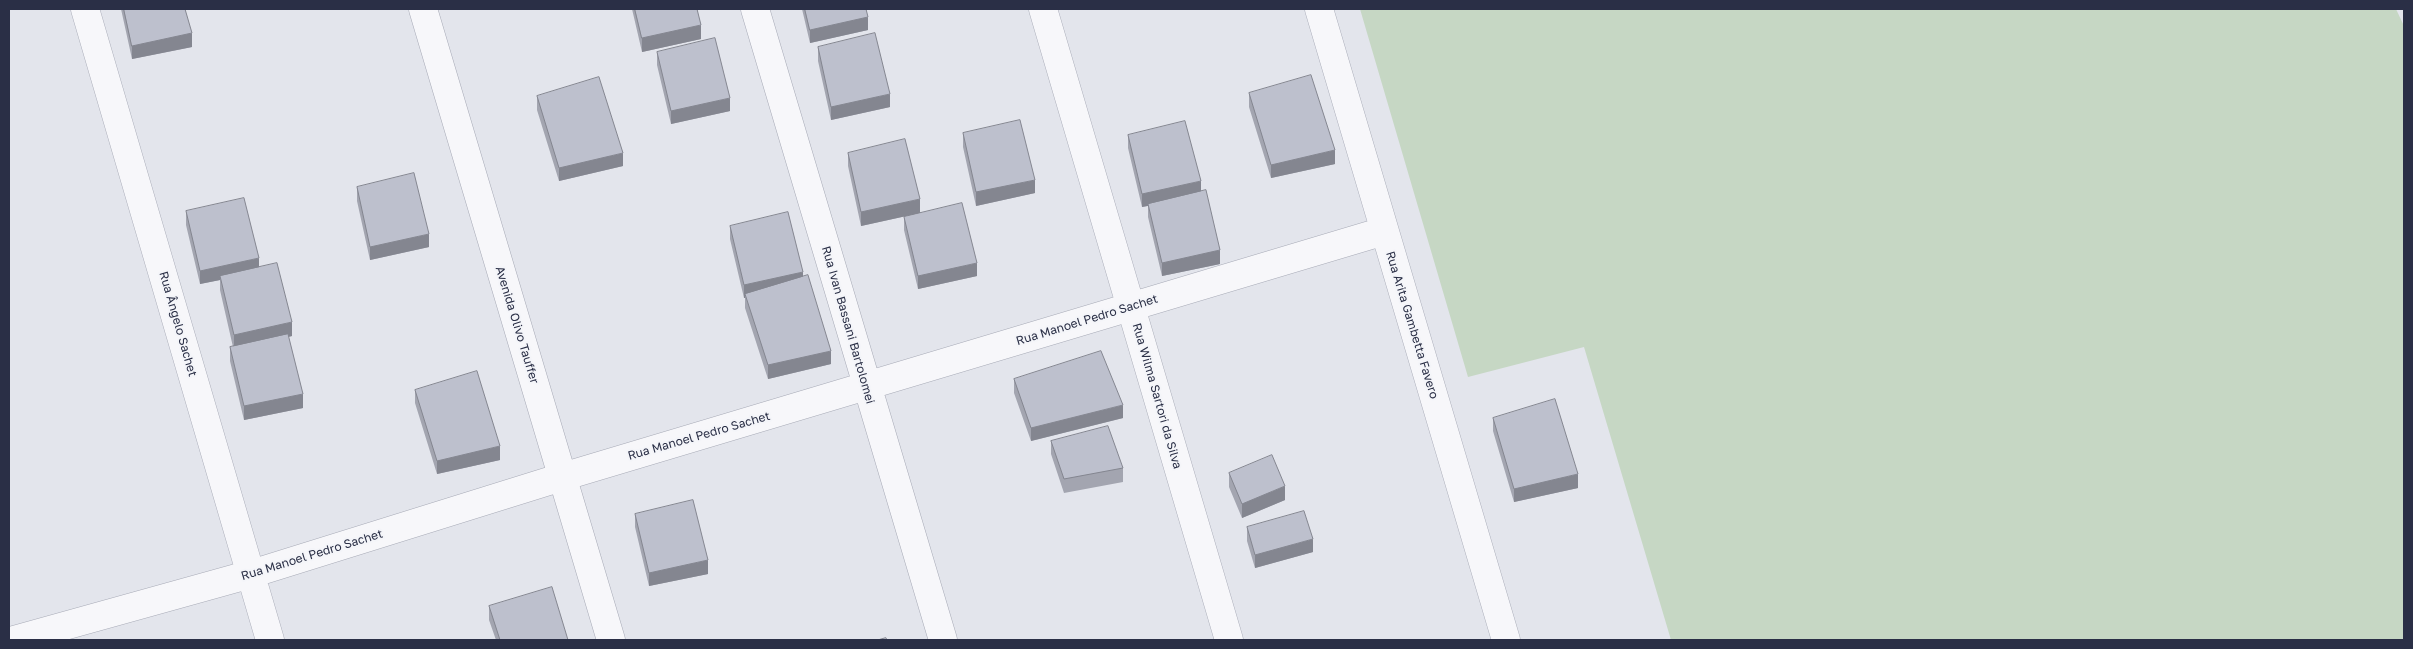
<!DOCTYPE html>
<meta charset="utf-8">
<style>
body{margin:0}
#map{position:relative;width:2413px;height:649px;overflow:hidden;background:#e3e5ec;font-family:"Golos Text",sans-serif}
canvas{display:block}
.frame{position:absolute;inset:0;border:10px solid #2a2f46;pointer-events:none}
</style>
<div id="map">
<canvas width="2413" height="649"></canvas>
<div class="frame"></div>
</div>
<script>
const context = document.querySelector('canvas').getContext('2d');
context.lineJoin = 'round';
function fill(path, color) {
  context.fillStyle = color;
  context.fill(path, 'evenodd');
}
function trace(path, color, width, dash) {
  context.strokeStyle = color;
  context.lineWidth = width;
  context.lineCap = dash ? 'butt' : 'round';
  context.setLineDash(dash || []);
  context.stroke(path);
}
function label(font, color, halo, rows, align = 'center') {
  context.font = font + ' "Golos Text",sans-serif';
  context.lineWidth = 4;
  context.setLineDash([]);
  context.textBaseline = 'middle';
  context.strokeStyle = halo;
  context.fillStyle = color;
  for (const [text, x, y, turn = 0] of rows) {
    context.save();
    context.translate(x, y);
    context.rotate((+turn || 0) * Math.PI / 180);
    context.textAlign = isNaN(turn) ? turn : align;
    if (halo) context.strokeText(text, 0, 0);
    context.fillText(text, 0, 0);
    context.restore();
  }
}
const green = new Path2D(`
 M 1360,9 L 2396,9 L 2404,26 L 2404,640 L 1671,640 L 1584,347 L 1468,377 Z`);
const minor = new Path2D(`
 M 85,9 L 270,640
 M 423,9 L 611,640
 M 755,9 L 943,640
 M 1043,9 L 1229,640
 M 1319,9 L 1506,640
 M 14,640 L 251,574 L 562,477 L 1384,231`);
const wall = new Path2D(`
 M 121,9 L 185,9 L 192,47 L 132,59 Z
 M 632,9 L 697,9 L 701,39 L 642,52 Z
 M 802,9 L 866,9 L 868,30 L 810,43 Z
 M 818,47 L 890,107 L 831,120 L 818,61 Z
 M 657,52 L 730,111 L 671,124 L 657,65 Z
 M 1249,93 L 1335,164 L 1271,178 L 1249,107 Z
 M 537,96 L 623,166 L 559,181 L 537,110 Z
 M 963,133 L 1035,193 L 976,206 L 963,147 Z
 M 1128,135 L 1201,191 L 1220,264 L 1162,276 L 1148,217 L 1148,206 L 1142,207 L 1128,148 Z
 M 848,153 L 920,213 L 861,226 L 848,166 Z
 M 357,187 L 429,247 L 370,260 L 357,201 Z
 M 186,211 L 259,267 L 292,336 L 288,337 L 303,408 L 244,420 L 230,361 L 230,347 L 233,347 L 220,290 L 220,280 L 200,284 L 186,225 Z
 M 904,217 L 977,276 L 918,289 L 904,230 Z
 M 730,226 L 803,277 L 831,364 L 768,379 L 745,308 L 745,298 L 744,298 L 730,239 Z
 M 1014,379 L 1123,418 L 1031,441 L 1014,393 Z
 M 415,390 L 500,460 L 437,474 L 415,403 Z
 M 1493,418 L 1578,488 L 1514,502 L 1493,431 Z
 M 1051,441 L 1123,468 L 1123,482 L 1064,493 L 1051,454 Z
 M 1229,473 L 1285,500 L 1242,518 L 1229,487 Z
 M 635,514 L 708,574 L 649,586 L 635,527 Z
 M 1247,527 L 1313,552 L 1255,568 L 1247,541 Z
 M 489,606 L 568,640 L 496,640 L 489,620 Z`);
const shadedWall = new Path2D(`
 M 868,17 L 868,30 L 810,43 L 810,30 Z
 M 701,25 L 701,39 L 642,52 L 642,38 Z
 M 192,33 L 192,47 L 132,59 L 132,46 Z
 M 890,94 L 890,107 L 831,120 L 831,107 Z
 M 730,98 L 730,111 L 671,124 L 671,111 Z
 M 1335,150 L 1335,164 L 1271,178 L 1271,165 Z
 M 623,153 L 623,166 L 559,181 L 559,168 Z
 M 1035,180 L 1035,193 L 976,206 L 976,192 Z
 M 1201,181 L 1201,195 L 1142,207 L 1142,194 Z
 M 920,199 L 920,213 L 861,226 L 861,212 Z
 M 429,234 L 429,247 L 370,260 L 370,247 Z
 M 1220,250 L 1220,264 L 1162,276 L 1162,263 Z
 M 259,258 L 259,271 L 220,276 L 220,280 L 200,284 L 200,271 Z
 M 977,263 L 977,276 L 918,289 L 918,276 Z
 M 803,272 L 803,285 L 745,294 L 745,298 L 744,298 L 744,285 Z
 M 292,322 L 292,336 L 234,349 L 234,335 Z
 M 831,351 L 831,364 L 768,379 L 768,365 Z
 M 303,394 L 303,408 L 244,420 L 244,406 Z
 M 1123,405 L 1123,418 L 1031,441 L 1031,428 Z
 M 500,446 L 500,460 L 437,474 L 437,461 Z
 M 1578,474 L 1578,488 L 1514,502 L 1514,489 Z
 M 1285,486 L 1285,500 L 1242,518 L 1242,504 Z
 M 1313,539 L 1313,552 L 1255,568 L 1255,555 Z
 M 708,560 L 708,574 L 649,586 L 649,573 Z`);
const building = new Path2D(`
 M 124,9 L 185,9 L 192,33 L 132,46 Z
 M 635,9 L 697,9 L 701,25 L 642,38 Z
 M 805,9 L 866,9 L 868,17 L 810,30 Z
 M 875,33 L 890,94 L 831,107 L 818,47 Z
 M 715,38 L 730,98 L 671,111 L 657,52 Z
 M 1311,75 L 1335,150 L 1271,165 L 1249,93 Z
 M 599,77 L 623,153 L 559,168 L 537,96 Z
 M 1020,120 L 1035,180 L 976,192 L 963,133 Z
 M 1185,121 L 1201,181 L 1142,194 L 1128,135 Z
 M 905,139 L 920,199 L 861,212 L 848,153 Z
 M 414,173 L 429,234 L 370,247 L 357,187 Z
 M 1206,190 L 1220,250 L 1162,263 L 1148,204 Z
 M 244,198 L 259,258 L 200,271 L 186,211 Z
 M 962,203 L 977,263 L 918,276 L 904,217 Z
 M 788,212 L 803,272 L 744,285 L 730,226 Z
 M 277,263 L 292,322 L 234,335 L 220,276 Z
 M 808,275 L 831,351 L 768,365 L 745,294 Z
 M 288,334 L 303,394 L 244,406 L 230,347 Z
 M 1101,351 L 1123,405 L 1031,428 L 1014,379 Z
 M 477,371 L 500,446 L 437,461 L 415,390 Z
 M 1555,399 L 1578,474 L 1514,489 L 1493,418 Z
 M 1108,426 L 1123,468 L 1064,479 L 1051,441 Z
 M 1272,455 L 1285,486 L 1242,504 L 1229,473 Z
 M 693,500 L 708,560 L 649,573 L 635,514 Z
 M 1304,511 L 1313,539 L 1255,555 L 1247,527 Z
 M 552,587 L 568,640 L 500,640 L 489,606 Z
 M 886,638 L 887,640 L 878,640 Z`);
const streetNames = [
 ["Rua Manoel Pedro Sachet",1087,320,-17],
 ["Rua Ângelo Sachet",178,324,74],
 ["Avenida Olivo Tauffer",517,325,73],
 ["Rua Ivan Bassani Bartolomei",848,325,74],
 ["Rua Arita Gambetta Favero",1412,325,73],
 ["Rua Wilma Sartori da Silva",1157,396,74],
 ["Rua Manoel Pedro Sachet",699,436,-16],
 ["Rua Manoel Pedro Sachet",312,555,-17]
];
fill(green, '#c6d7c4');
trace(minor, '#a8abb7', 29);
trace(minor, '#f7f7fa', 28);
fill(wall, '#a3a5b0');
fill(shadedWall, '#848690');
fill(building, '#bdc0cd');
trace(building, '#848690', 1);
label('12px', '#2a2f46', '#f4f5f9', streetNames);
</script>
